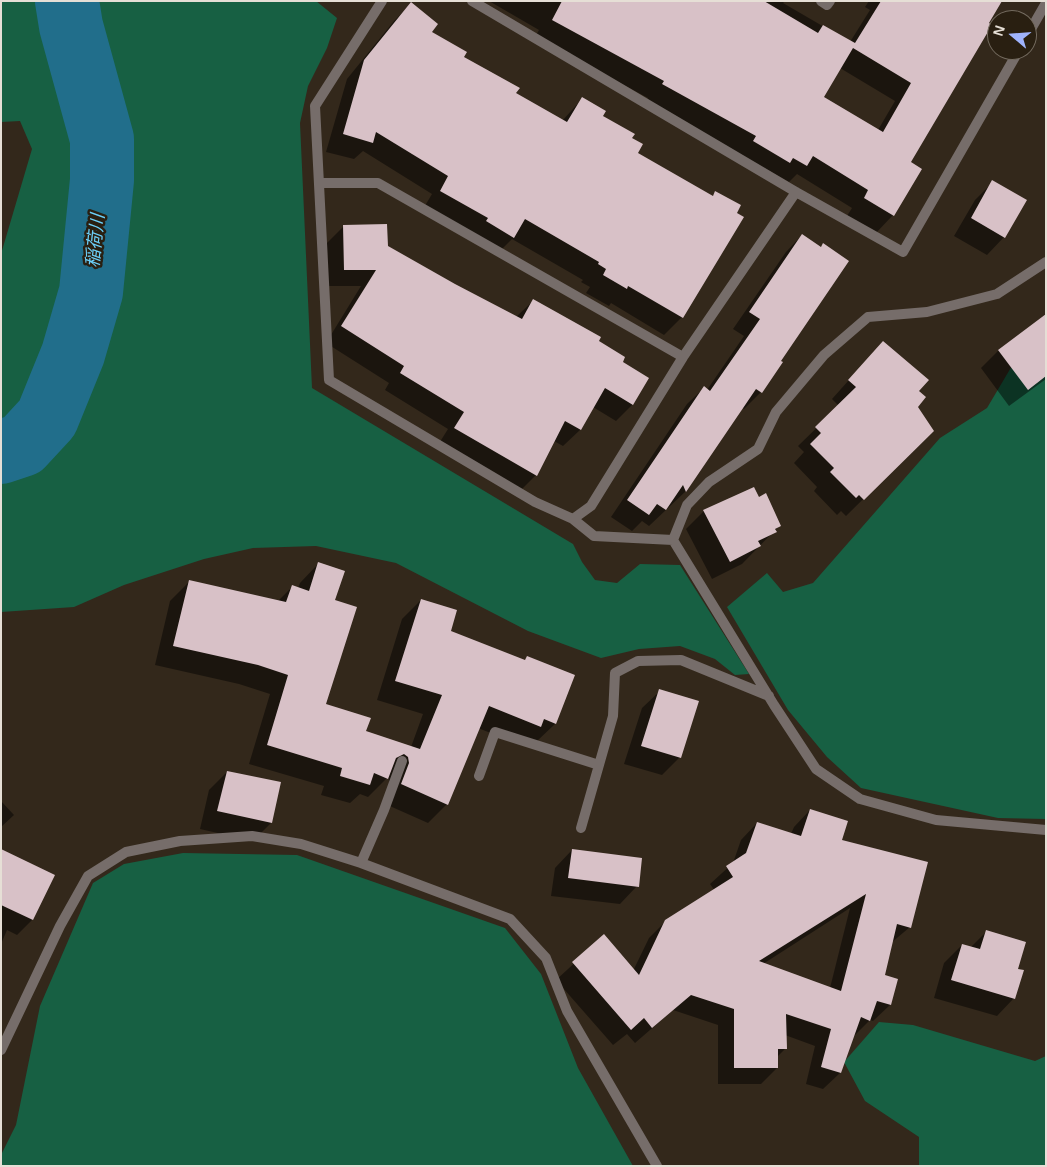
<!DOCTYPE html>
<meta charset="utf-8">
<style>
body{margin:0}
#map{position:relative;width:1047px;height:1167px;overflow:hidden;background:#33281b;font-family:Helvetica,sans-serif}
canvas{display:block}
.frame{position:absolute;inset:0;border:2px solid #e6dfd6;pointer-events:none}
.north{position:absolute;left:987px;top:10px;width:50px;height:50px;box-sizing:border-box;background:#291f11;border:1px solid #756c60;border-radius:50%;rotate:288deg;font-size:14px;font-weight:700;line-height:20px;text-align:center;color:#e6dfd6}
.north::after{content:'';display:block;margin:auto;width:18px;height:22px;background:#9fb3fd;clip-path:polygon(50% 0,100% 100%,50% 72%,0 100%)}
</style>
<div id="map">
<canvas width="1047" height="1167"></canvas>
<div class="frame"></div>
<div class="north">N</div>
</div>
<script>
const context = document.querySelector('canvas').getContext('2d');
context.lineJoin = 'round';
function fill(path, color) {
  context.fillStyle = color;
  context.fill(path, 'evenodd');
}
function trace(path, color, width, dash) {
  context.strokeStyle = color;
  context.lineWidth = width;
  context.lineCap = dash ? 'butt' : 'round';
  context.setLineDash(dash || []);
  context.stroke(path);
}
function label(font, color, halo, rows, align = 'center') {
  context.font = font + ' Helvetica,"Noto Sans JP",sans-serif';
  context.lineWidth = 5;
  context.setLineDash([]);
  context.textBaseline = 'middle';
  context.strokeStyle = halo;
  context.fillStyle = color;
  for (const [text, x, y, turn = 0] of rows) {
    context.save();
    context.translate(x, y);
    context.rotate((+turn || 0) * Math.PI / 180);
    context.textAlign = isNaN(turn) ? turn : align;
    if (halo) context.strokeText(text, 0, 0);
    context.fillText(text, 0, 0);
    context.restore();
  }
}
const forest = new Path2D(`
 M 1,1 L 316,1 L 337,18 L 327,48 L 308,86 L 300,123 L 312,388 L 573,544 L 582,562 L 595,580 L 617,583 L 640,564 L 680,565 L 749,674 L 735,675 L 715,659 L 680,646 L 639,649 L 601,658 L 528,631 L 396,563 L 316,546 L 253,548 L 204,559 L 124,585 L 74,607 L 1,612 L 1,254 L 32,149 L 20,121 L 1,122 Z
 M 1019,354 L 1046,354 L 1046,819 L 998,818 L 861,788 L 827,757 L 788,710 L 727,607 L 767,573 L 783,592 L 813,583 L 940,438 L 987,408 Z
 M 183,853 L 297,855 L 505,928 L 541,974 L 578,1068 L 633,1166 L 1,1166 L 1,1155 L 16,1125 L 40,1006 L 93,883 L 124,864 Z
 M 879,1022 L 913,1025 L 1035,1061 L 1046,1056 L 1046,1166 L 919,1166 L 919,1137 L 865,1101 L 844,1062 Z`);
const shadow = new Path2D(`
 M 489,1 L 785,1 L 783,3 L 850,42 L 870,10 L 865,7 L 869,1 L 1000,1 L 910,163 L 893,215 L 876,233 L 847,216 L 852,208 L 797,174 L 789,182 L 646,102 L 648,98 L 535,37 L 539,30 ZM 840,68 L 895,101 L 878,130 L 823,97 Z
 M 411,4 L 430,33 L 515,94 L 562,121 L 582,99 L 630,138 L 636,154 L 712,197 L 716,193 L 742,218 L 682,317 L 664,335 L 611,303 L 609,306 L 586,293 L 590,287 L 581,282 L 583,280 L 512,239 L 496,255 L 423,209 L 432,194 L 363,151 L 354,159 L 326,152 L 347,79 L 394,21 Z
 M 993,182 L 1004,237 L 987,255 L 954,236 L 975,200 Z
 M 344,226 L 516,317 L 533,301 L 597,342 L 621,362 L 647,379 L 632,405 L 616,421 L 593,407 L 580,430 L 563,446 L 554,441 L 536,475 L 519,492 L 438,445 L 448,429 L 385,390 L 389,383 L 326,343 L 361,286 L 328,286 L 327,243 Z
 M 802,235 L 779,361 L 781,363 L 761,392 L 744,409 L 742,407 L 686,491 L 649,526 L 642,521 L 632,531 L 611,517 L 687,404 L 704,388 L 707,390 L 744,336 L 733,329 L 786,252 Z
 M 1042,319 L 1046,323 L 1046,379 L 1009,406 L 981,368 L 998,351 Z
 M 883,342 L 918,391 L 917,406 L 932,431 L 846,516 L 841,511 L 837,515 L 814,491 L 817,487 L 794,463 L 804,452 L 798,446 L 839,406 L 832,399 Z
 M 704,511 L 780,525 L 742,564 L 712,579 L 686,529 Z
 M 318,564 L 334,600 L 324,705 L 365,732 L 411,747 L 423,714 L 377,700 L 402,619 L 421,600 L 449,632 L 524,661 L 527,658 L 573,676 L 555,724 L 536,742 L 521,745 L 478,728 L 447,804 L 428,823 L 383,803 L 390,783 L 388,777 L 368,797 L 360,794 L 350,803 L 321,795 L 324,786 L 249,764 L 270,694 L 239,684 L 155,665 L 170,601 L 189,582 L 277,602 L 292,587 L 298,588 L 300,583 Z
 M 660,691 L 680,757 L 662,775 L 624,764 L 642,708 Z
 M 227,772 L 279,783 L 271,823 L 253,841 L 200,829 L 209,790 Z
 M 1,801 L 14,815 L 1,827 Z
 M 810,810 L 840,841 L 910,927 L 891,943 L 883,976 L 896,980 L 890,1005 L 873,1021 L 870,1020 L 853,1037 L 840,1073 L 823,1089 L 806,1084 L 815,1046 L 785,1035 L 785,1049 L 777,1057 L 777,1068 L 761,1084 L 718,1084 L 718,1025 L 673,1010 L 635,1043 L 627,1034 L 613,1045 L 556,980 L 604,936 L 633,971 L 649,938 L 666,921 L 715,891 L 710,884 L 733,863 L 741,840 L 757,823 L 791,834 L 794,827 ZM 850,908 L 830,988 L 763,964 Z
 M 572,850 L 637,886 L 620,904 L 551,896 L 555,868 Z
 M 1,851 L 32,920 L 17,935 L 7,930 L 1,944 Z
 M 986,932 L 1017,969 L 1014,998 L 997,1016 L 934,998 L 944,963 L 962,945 L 970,948 Z`);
const river = new Path2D(`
 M 1,452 L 22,445 L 47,418 L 73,354 L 91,292 L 102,180 L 102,139 L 71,26 L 67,1`);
const building = new Path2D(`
 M 562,1 L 764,1 L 818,33 L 823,25 L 855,43 L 881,1 L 1002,1 L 989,23 L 992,25 L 911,162 L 922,169 L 894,216 L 864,198 L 868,190 L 813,156 L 807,166 L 793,158 L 790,163 L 753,141 L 756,136 L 662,84 L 664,81 L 552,20 ZM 853,48 L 911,83 L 883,132 L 824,97 Z
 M 411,2 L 438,24 L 432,32 L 467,52 L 464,57 L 520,88 L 516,93 L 567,122 L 582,97 L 606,111 L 603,116 L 635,134 L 632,138 L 643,144 L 638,153 L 713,196 L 715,191 L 741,205 L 737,213 L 744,217 L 683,318 L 628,286 L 627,289 L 603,275 L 606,269 L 598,264 L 599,262 L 525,219 L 514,238 L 486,221 L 488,218 L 440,191 L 448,176 L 376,132 L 373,143 L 343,134 L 364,60 Z
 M 992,180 L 1027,200 L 1005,238 L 971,218 Z
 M 387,224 L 388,246 L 455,284 L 522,319 L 533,299 L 601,337 L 599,341 L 625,357 L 623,362 L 649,378 L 633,405 L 605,388 L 581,430 L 565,421 L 537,476 L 454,428 L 464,412 L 400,373 L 404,366 L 341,326 L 376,270 L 344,270 L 343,225 Z
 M 802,234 L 821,247 L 823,243 L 849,261 L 781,361 L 783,362 L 762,393 L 756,389 L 686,492 L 683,485 L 666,510 L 657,504 L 649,515 L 627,500 L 704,386 L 710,391 L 760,319 L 749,312 Z
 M 1046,314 L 1046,376 L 1028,390 L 998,350 Z
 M 883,341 L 929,380 L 919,391 L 926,397 L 918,407 L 934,431 L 864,500 L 859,495 L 856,498 L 830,472 L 834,468 L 810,444 L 821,433 L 815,427 L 856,387 L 848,380 Z
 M 754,487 L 759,497 L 766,493 L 781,526 L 775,529 L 777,532 L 758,541 L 761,546 L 730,562 L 703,510 Z
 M 318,562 L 345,571 L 335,600 L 357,607 L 326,704 L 371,718 L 366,731 L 420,749 L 442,695 L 395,681 L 421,599 L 457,610 L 451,631 L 525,660 L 527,656 L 575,675 L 556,724 L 544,719 L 541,727 L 489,706 L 448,805 L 401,784 L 409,763 L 408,757 L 404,754 L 396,758 L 388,779 L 374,773 L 370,785 L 340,776 L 342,768 L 267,745 L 288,675 L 258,665 L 173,646 L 189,580 L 286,602 L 292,585 L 309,591 Z
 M 659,689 L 699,701 L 681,758 L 641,746 Z
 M 227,771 L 281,782 L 272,823 L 217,811 Z
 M 810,809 L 848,821 L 842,840 L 928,862 L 911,928 L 897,924 L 885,975 L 898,979 L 891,1005 L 877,1001 L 870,1021 L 861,1017 L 841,1073 L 821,1067 L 831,1029 L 786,1014 L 787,1049 L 778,1049 L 778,1068 L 734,1068 L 734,1009 L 691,995 L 652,1028 L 644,1018 L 631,1030 L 572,962 L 604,934 L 639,975 L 665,920 L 733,877 L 726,866 L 746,853 L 757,822 L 801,836 ZM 866,894 L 841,991 L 759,961 Z
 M 1,849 L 55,875 L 33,920 L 1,905 Z
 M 572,849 L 642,858 L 639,887 L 568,878 Z
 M 986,930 L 1026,942 L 1018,969 L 1024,970 L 1015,999 L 951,980 L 962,944 L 980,949 Z`);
const minor = new Path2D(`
 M 382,1 L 315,106 L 329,380 L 535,502 L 573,519 L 591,506 L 683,357 L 796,192
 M 472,1 L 796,192 L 903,252 L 1019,50
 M 821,1 L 827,5 L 830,1
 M 1027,36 L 1046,3
 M 319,183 L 378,183 L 683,357
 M 573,519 L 594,536 L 673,540
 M 673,540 L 774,705 L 816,769 L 860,799 L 936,820 L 1046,830
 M 673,540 L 687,505 L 709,482 L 758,449 L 776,412 L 824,355 L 868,317 L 927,312 L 997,294 L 1046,262
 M 479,776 L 495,732 L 599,765
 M 581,828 L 613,716 L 615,673 L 638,661 L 681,660 L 769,696
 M 361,863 L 384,810 L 402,761
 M 1,1050 L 60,926 L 88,876 L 126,852 L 180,841 L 252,836 L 301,844 L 361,863 L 510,919 L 546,958 L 567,1011 L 657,1166`);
const waterNames = [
 ["稲荷川",96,241,-84]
];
fill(forest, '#176043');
fill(shadow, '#0007');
trace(river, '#216e8b', 64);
fill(building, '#d8c1c7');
trace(minor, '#766d6a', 10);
label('italic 18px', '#6ccff8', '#291f11', waterNames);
</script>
